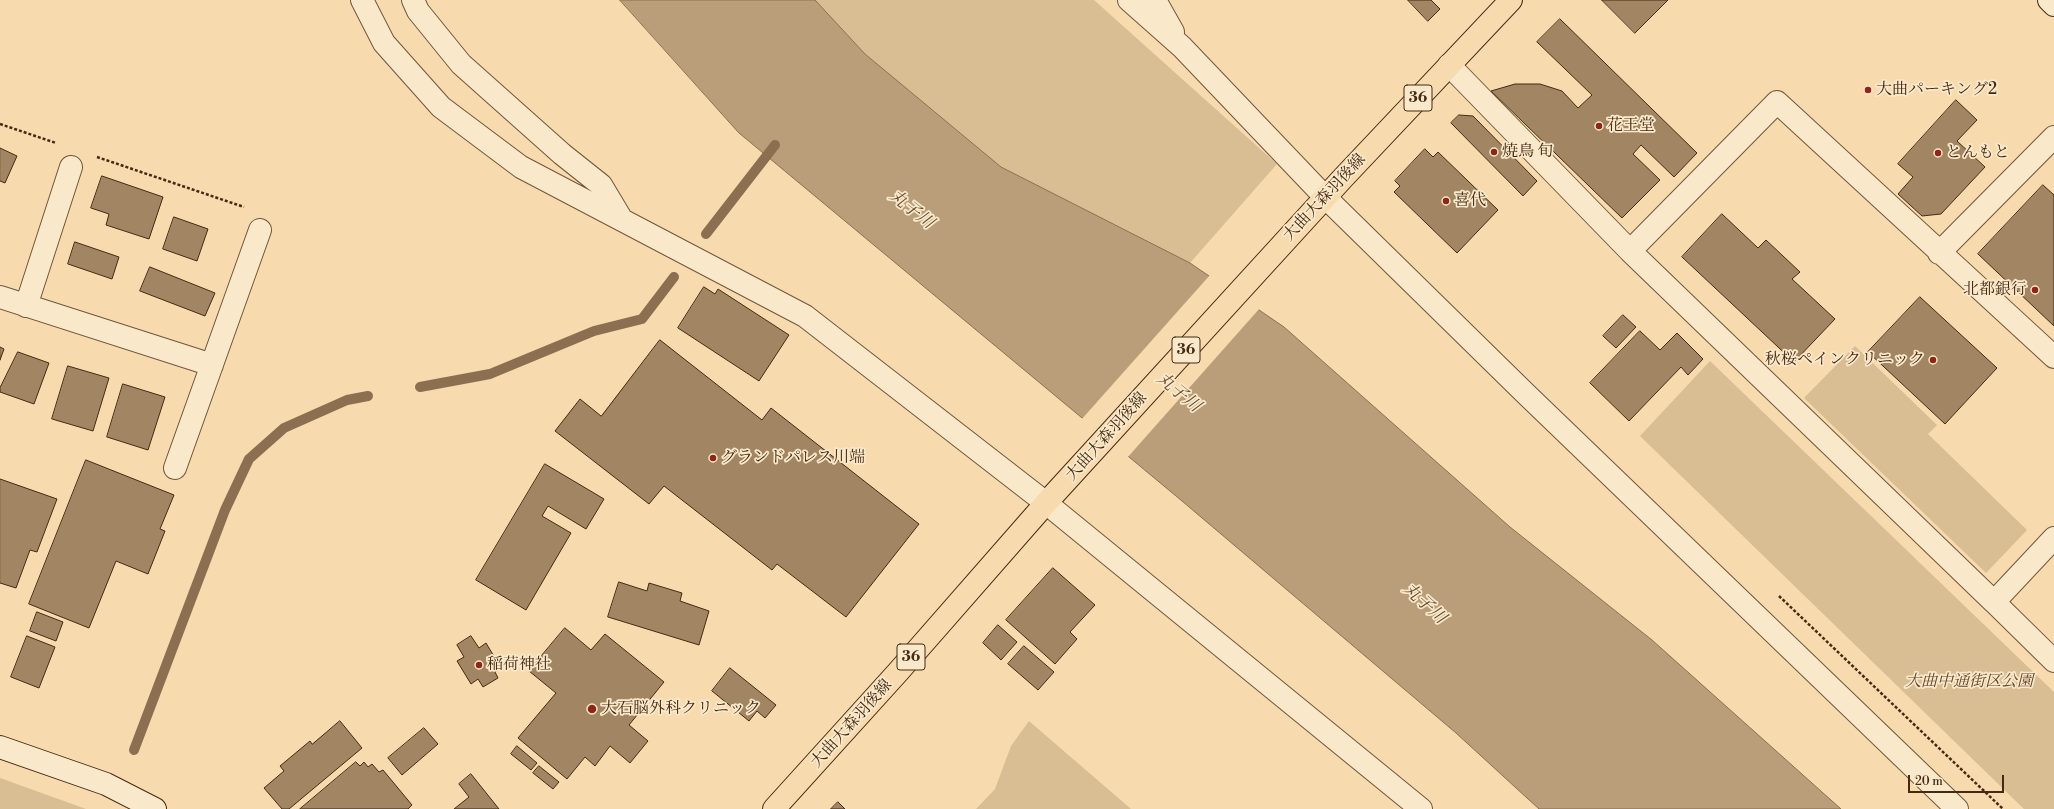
<!DOCTYPE html>
<meta charset="utf-8">
<style>
body{margin:0}
#map{position:relative;width:2054px;height:809px;overflow:hidden;background:#f7dbae;font-family:"Libre Bodoni",serif}
canvas{display:block}
.scale{position:absolute;left:1908px;top:775px;width:96px;height:18px;box-sizing:border-box;border:2px solid #452912;border-top:0;padding-left:5px;font-size:12px;line-height:14px;white-space:nowrap;color:#452912;-webkit-text-stroke:3px #fae8ca;paint-order:stroke}
</style>
<div id="map">
<canvas width="2054" height="809"></canvas>
<div class="scale">20 m</div>
</div>
<script>
const context = document.querySelector('canvas').getContext('2d');
context.lineJoin = 'round';
function fill(path, color) {
  context.fillStyle = color;
  context.fill(path, 'evenodd');
}
function trace(path, color, width, dash) {
  context.strokeStyle = color;
  context.lineWidth = width;
  context.lineCap = dash ? 'butt' : 'round';
  context.setLineDash(dash || []);
  context.stroke(path);
}
function label(font, color, halo, rows, align = 'center') {
  context.font = font + ' "Libre Bodoni","Noto Serif JP",serif';
  context.lineWidth = 3.5;
  context.setLineDash([]);
  context.textBaseline = 'middle';
  context.strokeStyle = halo;
  context.fillStyle = color;
  for (const [text, x, y, turn = 0] of rows) {
    context.save();
    context.translate(x, y);
    context.rotate((+turn || 0) * Math.PI / 180);
    context.textAlign = isNaN(turn) ? turn : align;
    if (halo) context.strokeText(text, 0, 0);
    context.fillText(text, 0, 0);
    context.restore();
  }
}
const green = new Path2D(`
 M 815,0 L 1094,0 L 1277,164 L 1190,263 L 1001,167 L 865,54 Z
 M 1855,346 L 1937,425 L 1928,434 L 2027,530 L 1986,573 L 1804,398 Z
 M 1710,361 L 2054,692 L 2054,809 L 2024,809 L 1640,436 Z
 M 1029,721 L 1131,809 L 976,809 L 995,789 L 1011,746 Z
 M 0,778 L 86,809 L 0,809 Z`);
const water = new Path2D(`
 M 620,0 L 815,0 L 865,54 L 1001,167 L 1190,263 L 1284,327 L 1510,527 L 1652,640 L 1841,809 L 1539,809 L 1456,733 L 1182,501 L 739,133 Z`);
const pier = new Path2D(`
 M 1210,275 L 1260,308 L 1127,458 L 1081,420 Z`);
const stream = new Path2D(`
 M 706,234 L 775,145
 M 420,387 L 490,374 L 594,331 L 642,319 L 674,277
 M 134,750 L 225,510 L 249,459 L 284,428 L 347,400 L 368,396`);
const building = new Path2D(`
 M 1408,0 L 1431,0 L 1440,9 L 1428,21 Z
 M 1602,0 L 1668,0 L 1635,33 Z
 M 1560,19 L 1697,153 L 1674,177 L 1641,145 L 1633,154 L 1660,180 L 1622,218 L 1491,91 L 1515,84 L 1540,84 L 1562,91 L 1578,108 L 1592,95 L 1537,42 Z
 M 1956,100 L 1977,120 L 1957,141 L 1985,167 L 1941,214 L 1922,216 L 1898,194 L 1913,177 L 1898,164 Z
 M 1459,115 L 1473,116 L 1537,181 L 1523,196 L 1451,123 Z
 M 0,148 L 17,156 L 5,183 L 0,181 Z
 M 1425,149 L 1433,157 L 1438,152 L 1498,210 L 1457,253 L 1394,192 L 1400,186 L 1395,181 Z
 M 102,176 L 163,197 L 149,239 L 106,225 L 109,214 L 91,208 Z
 M 2043,185 L 2054,195 L 2054,326 L 1978,254 Z
 M 1722,214 L 1758,248 L 1766,240 L 1800,272 L 1792,279 L 1835,319 L 1794,362 L 1682,257 Z
 M 174,217 L 208,229 L 197,261 L 163,249 Z
 M 75,242 L 119,257 L 112,279 L 68,264 Z
 M 150,267 L 215,293 L 205,316 L 140,291 Z
 M 704,287 L 715,294 L 718,289 L 789,335 L 759,381 L 678,328 Z
 M 1920,297 L 1997,368 L 1945,424 L 1868,352 Z
 M 1623,315 L 1636,327 L 1616,348 L 1603,336 Z
 M 1640,331 L 1660,350 L 1677,333 L 1703,359 L 1688,375 L 1681,367 L 1629,421 L 1590,383 Z
 M 660,340 L 762,420 L 771,408 L 919,524 L 846,617 L 777,564 L 772,570 L 664,486 L 649,504 L 555,431 L 580,399 L 601,416 Z
 M 0,347 L 4,349 L 0,360 Z
 M 18,352 L 49,363 L 34,404 L 0,392 L 0,388 Z
 M 68,366 L 109,378 L 93,431 L 52,419 Z
 M 123,384 L 165,397 L 148,450 L 107,437 Z
 M 86,460 L 174,495 L 160,529 L 165,531 L 148,574 L 116,561 L 89,628 L 29,604 Z
 M 545,464 L 604,499 L 586,529 L 548,506 L 542,516 L 571,533 L 526,610 L 476,580 Z
 M 0,479 L 57,499 L 37,552 L 30,550 L 16,588 L 0,583 Z
 M 1053,568 L 1095,605 L 1070,632 L 1077,639 L 1055,664 L 1006,620 Z
 M 619,582 L 647,591 L 649,583 L 682,593 L 680,601 L 709,611 L 699,645 L 608,617 Z
 M 37,612 L 63,622 L 56,641 L 30,631 Z
 M 998,625 L 1017,642 L 1001,660 L 983,643 Z
 M 565,628 L 591,650 L 605,634 L 664,682 L 629,725 L 648,741 L 630,763 L 610,746 L 595,766 L 585,757 L 567,779 L 518,738 L 556,693 L 529,671 Z
 M 27,636 L 55,647 L 39,688 L 11,677 Z
 M 471,636 L 479,648 L 486,643 L 501,668 L 495,672 L 498,678 L 483,687 L 478,679 L 471,684 L 457,661 L 464,657 L 457,645 Z
 M 1024,646 L 1054,672 L 1038,690 L 1008,664 Z
 M 730,668 L 776,705 L 765,718 L 757,711 L 749,721 L 712,691 Z
 M 340,721 L 362,748 L 289,809 L 282,809 L 264,788 L 284,771 L 280,766 L 310,741 L 312,744 Z
 M 424,728 L 438,744 L 402,775 L 388,758 Z
 M 517,746 L 537,763 L 531,770 L 511,754 Z
 M 356,762 L 360,766 L 364,762 L 368,767 L 372,764 L 379,772 L 383,770 L 412,805 L 408,809 L 300,809 Z
 M 539,766 L 559,782 L 553,789 L 533,773 Z
 M 471,774 L 499,809 L 454,809 L 469,797 L 459,784 Z
 M 838,802 L 845,809 L 831,809 Z`);
const path = new Path2D(`
 M 0,124 L 56,143
 M 97,157 L 244,207
 M 1779,596 L 2003,809`);
const street = new Path2D(`
 M 362,0 L 384,43 L 441,107 L 521,167 L 805,316 L 1046,503 L 1421,809
 M 413,0 L 418,11 L 461,64 L 562,154 L 601,185 L 622,220
 M 1129,0 L 1182,47 L 1325,197 L 1527,395 L 1957,809
 M 1155,0 L 1173,32
 M 1449,65 L 1630,251 L 1994,602 L 2054,538
 M 1630,251 L 1777,102 L 2054,357
 M 1939,253 L 2054,137
 M 0,297 L 212,365
 M 26,306 L 71,167
 M 175,468 L 260,230
 M 1994,602 L 2054,661`);
const secondary = new Path2D(`
 M 2049,0 L 2054,5
 M 0,747 L 106,784 L 155,809`);
const primary = new Path2D(`
 M 774,809 L 898,672 L 1046,503 L 1342,179 L 1511,0`);
const markers = [
 [1868,90,4,"#8f2418"],
 [1599,126,4,"#8f2418"],
 [1494,152,4,"#8f2418"],
 [1938,153,4,"#8f2418"],
 [1446,201,4,"#8f2418"],
 [2035,290,4,"#8f2418"],
 [1933,360,4,"#8f2418"],
 [713,458,4,"#8f2418"],
 [479,665,4,"#8f2418"],
 [592,709,5,"#8f2418"]
];
const shields = [
 [1418,98,28],
 [1186,350,28],
 [911,657,28]
];
const shieldNames = [
 ["36",1418,98],
 ["36",1186,350],
 ["36",911,657]
];
const poiNames = [
 ["大曲パーキング2",1876,90],
 ["花王堂",1607,126],
 ["焼鳥 旬",1502,152],
 ["とんもと",1946,153],
 ["喜代",1454,201],
 ["北都銀行",2027,290,"right"],
 ["秋桜ペインクリニック",1925,360,"right"],
 ["グランドパレス川端",721,458],
 ["稲荷神社",487,665],
 ["大石脳外科クリニック",601,709]
];
const streetNames = [
 ["大曲大森羽後線",1325,198,-47],
 ["大曲大森羽後線",1107,437,-48],
 ["大曲大森羽後線",852,724,-48]
];
const parkNames = [
 ["大曲中通街区公園",1969,682]
];
const waterNames = [
 ["丸子川",911,210,38],
 ["丸子川",1178,393,39],
 ["丸子川",1424,604,42]
];
fill(green, '#d9bd93');
fill(water, '#ba9e79');
trace(water, '#8b6f50', 1);
fill(pier, '#f7dbae');
trace(stream, '#8b6f50', 10);
fill(building, '#a28663');
trace(building, '#452912', 1);
trace(street, '#725639', 24);
trace(secondary, '#452912', 24);
trace(primary, '#452912', 24);
trace(path, '#452912', 2.5, [3, 2]);
trace(street, '#fae8ca', 22);
trace(secondary, '#fae8ca', 22);
trace(primary, '#f7dbae', 22);
for (const [x, y, r, color] of markers) {
  const dot = new Path2D();
  dot.arc(x, y, r, 0, 2 * Math.PI);
  context.fillStyle = color;
  context.fill(dot);
  trace(dot, '#fae8ca', 1.5);
}
for (const [x, y, w] of shields) {
  const box = new Path2D();
  box.roundRect(x - w / 2, y - 13, w, 26, 3);
  context.fillStyle = '#fae8ca';
  context.fill(box);
  trace(box, '#452912', 1);
}
label('bold 15px', '#452912', null, shieldNames);
label('16px', '#452912', '#fae8ca', poiNames, 'left');
label('16px', '#452912', '#fae8ca', streetNames);
label('italic 16px', '#63472c', '#fae8ca', parkNames);
label('italic 17px', '#684c31', '#fae8ca', waterNames);
</script>
